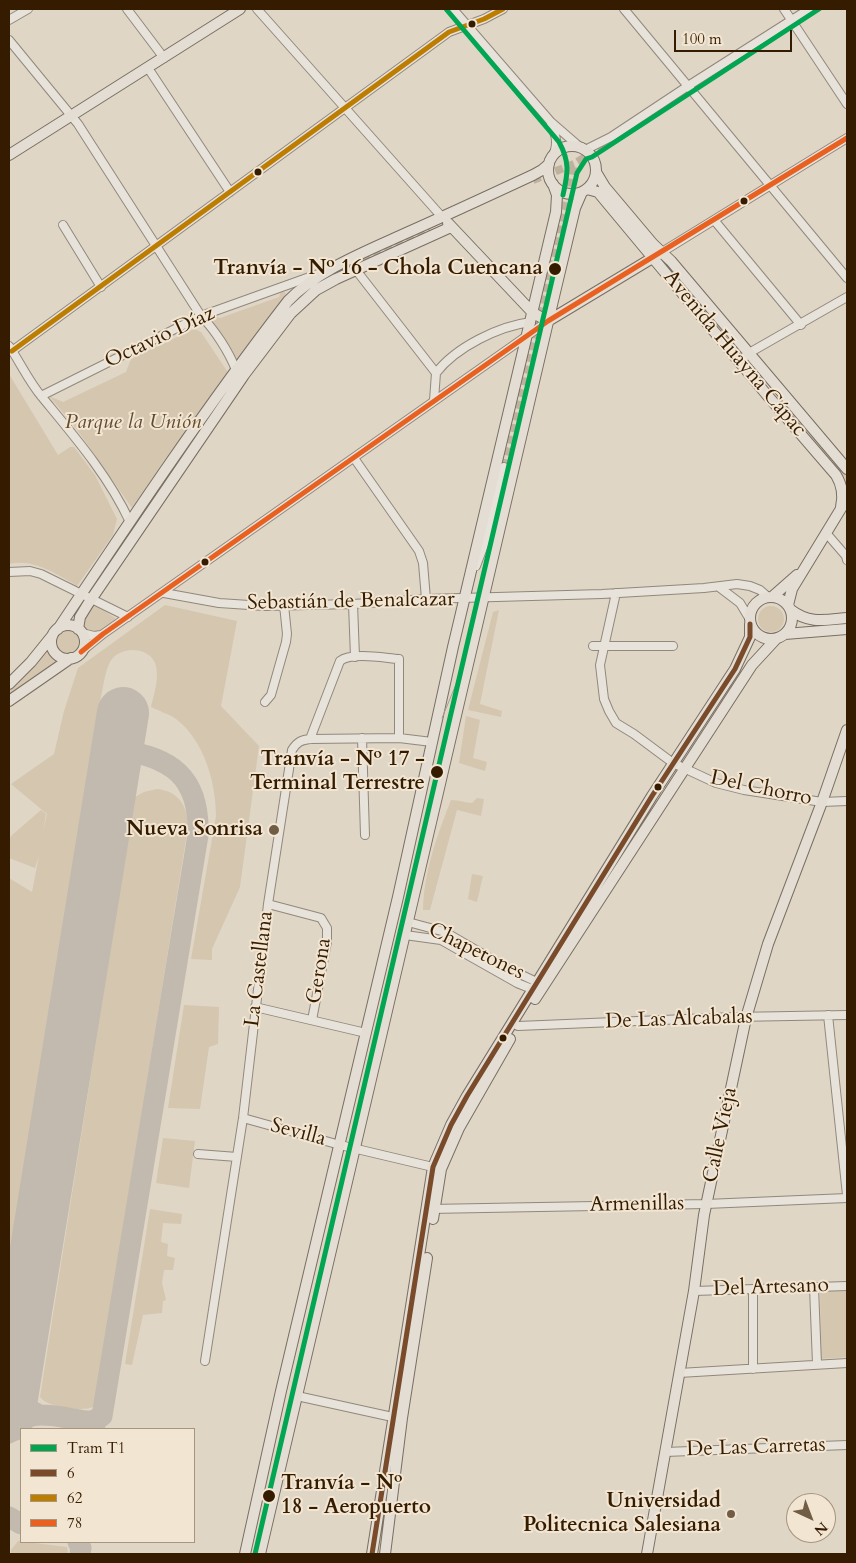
<!DOCTYPE html>
<meta charset="utf-8">
<style>
body{margin:0}
#map{position:relative;width:856px;height:1563px;overflow:hidden;background:#e0d6c6;font-family:Cardo,serif}
canvas{display:block}
.frame{position:absolute;inset:0;border:10px solid #351c00;pointer-events:none}
.legend{position:absolute;left:20px;top:1428px;width:175px;height:115px;box-sizing:border-box;background:#f2e6d3;border:1px solid #a6957f;margin:0;padding:6px 9px;list-style:none;font-size:15px;color:#351c00}
.legend li{display:flex;align-items:center;gap:10px;height:25px}
.legend b{width:25px;border:1px solid #a6957f}
.north{position:absolute;left:786px;top:1493px;width:50px;height:50px;box-sizing:border-box;background:#f2e6d3;border:1px solid #a6957f;border-radius:50%;rotate:137deg;font-size:14px;font-weight:700;line-height:20px;text-align:center;color:#351c00}
.north::after{content:'';display:block;margin:auto;width:18px;height:22px;background:#715d45;clip-path:polygon(50% 0,100% 100%,50% 72%,0 100%)}
.scale{position:absolute;left:674px;top:30px;width:118px;height:22px;box-sizing:border-box;border:2px solid #351c00;border-top:0;padding-left:6px;font-size:15px;line-height:18px;white-space:nowrap;color:#351c00;-webkit-text-stroke:4px #f2e6d3;paint-order:stroke}
</style>
<div id="map">
<canvas width="856" height="1563"></canvas>
<div class="frame"></div>
<ul class="legend">
<li><b style="height:6px;background:#00a651"></b>Tram T1</li>
<li><b style="height:6px;background:#7a4b2a"></b>6</li>
<li><b style="height:6px;background:#bd7d00"></b>62</li>
<li><b style="height:6px;background:#e96120"></b>78</li>
</ul>
<div class="north">N</div>
<div class="scale">100 m</div>
</div>
<script>
const context = document.querySelector('canvas').getContext('2d');
context.lineJoin = 'round';
function fill(path, color) {
  context.fillStyle = color;
  context.fill(path, 'evenodd');
}
function trace(path, color, width, dash) {
  context.strokeStyle = color;
  context.lineWidth = width;
  context.lineCap = dash ? 'butt' : 'round';
  context.setLineDash(dash || []);
  context.stroke(path);
}
function label(font, color, halo, rows, align = 'center') {
  context.font = font + ' Cardo,serif';
  context.lineWidth = 4;
  context.setLineDash([]);
  context.textBaseline = 'middle';
  context.strokeStyle = halo;
  context.fillStyle = color;
  for (const [text, x, y, turn = 0] of rows) {
    context.save();
    context.translate(x, y);
    context.rotate((+turn || 0) * Math.PI / 180);
    context.textAlign = isNaN(turn) ? turn : align;
    if (halo) context.strokeText(text, 0, 0);
    context.fillText(text, 0, 0);
    context.restore();
  }
}
const green = new Path2D(`
 M 671,264 L 737,345 L 733,348 L 667,267 Z
 M 284,291 L 287,296 L 238,359 L 234,359 L 209,318 L 214,316 L 220,318 L 279,297 L 280,293 Z
 M 194,329 L 201,332 L 229,374 L 132,508 L 75,427 L 49,396 L 63,402 L 126,372 L 131,359 Z
 M 9,374 L 58,455 L 70,447 L 74,447 L 95,475 L 117,519 L 113,535 L 77,586 C 57,574 33,558 9,564 Z
 M 232,386 L 97,582 L 94,583 L 93,580 L 228,387 Z
 M 775,390 L 847,475 L 847,492 L 845,497 L 846,490 L 771,395 Z
 M 92,605 L 96,605 L 115,618 L 115,622 L 98,633 L 87,631 C 78,622 87,614 92,605 Z
 M 165,605 L 237,621 L 221,706 L 259,746 L 240,887 L 212,949 L 212,960 L 191,959 L 216,816 C 216,783 204,740 176,719 C 169,714 159,711 151,707 C 154,694 161,674 154,661 C 145,645 116,647 109,664 C 104,675 103,690 100,701 L 9,1269 L 9,878 L 32,892 L 39,856 L 35,868 L 9,858 L 9,842 L 11,836 L 41,810 L 46,814 L 43,832 L 47,814 L 11,784 L 54,754 L 64,711 L 78,668 Z
 M758 619a13 13 0 1 1 26 0a13 13 0 1 1-26 0Z
 M 499,610 L 480,704 L 502,711 L 501,717 L 468,710 L 493,612 Z
 M55 642a13 13 0 1 1 26 0a13 13 0 1 1-26 0Z
 M 47,647 L 61,662 L 9,698 L 9,685 Z
 M 466,716 L 480,720 L 473,758 L 487,762 L 485,771 L 459,763 Z
 M 157,789 C 179,791 188,807 188,827 L 96,1396 L 93,1407 C 83,1412 46,1407 40,1397 L 133,807 L 135,797 L 144,792 Z
 M 477,798 L 484,799 L 481,816 L 457,810 L 430,910 L 423,910 C 424,871 437,836 451,800 C 460,800 465,803 472,803 Z
 M 472,874 L 483,876 L 477,902 L 468,899 Z
 M 184,1005 L 219,1007 L 218,1044 L 209,1047 L 200,1109 L 168,1108 Z
 M 163,1138 L 195,1141 L 189,1188 L 156,1183 Z
 M 150,1209 L 182,1214 L 181,1224 L 163,1223 L 161,1242 L 168,1244 L 167,1256 L 175,1258 L 173,1270 L 164,1270 L 162,1283 L 166,1300 L 163,1301 L 162,1313 L 143,1315 L 132,1365 L 125,1364 Z
 M 847,1290 L 847,1357 L 821,1359 L 820,1291 Z
 M 18,1541 L 67,1547 L 68,1554 L 11,1554 L 11,1550 Z`);
const taxiway = new Path2D(`
 M 16,1375 C 18,1393 19,1407 38,1414
 M 95,1429 L 86,1421 L 93,1421 L 102,1416 L 198,835 C 200,777 171,756 117,750
 M 9,1433 C 24,1404 61,1418 86,1421
 M 9,1517 L 21,1524
 M 78,1542 L 81,1548 L 80,1554`);
const runway = new Path2D(`
 M 9,1416 L 123,713`);
const minorTunnel = new Path2D(`
 M 533,180 L 574,164 L 618,137
 M 351,263 L 361,260 L 429,228
 M 504,467 L 574,164`);
const minor = new Path2D(`
 M 127,9 L 164,58
 M 257,9 L 442,217
 M 453,9 L 551,122 L 581,148
 M 624,9 L 847,278
 M 784,9 L 847,104
 M 9,20 L 28,9
 M 9,40 L 78,124 L 201,316 C 215,330 229,352 236,370
 M 148,68 L 230,192
 M 551,124 C 557,137 558,145 552,158
 M 585,150 L 611,137 L 688,86 L 809,9
 M 714,220 L 801,325
 M 63,225 L 101,287
 M 662,252 L 847,138
 M 356,270 L 436,373
 M 9,346 C 20,362 29,382 42,397 C 74,436 108,475 130,522
 M 12,351 L 449,32 L 484,19 L 503,9
 M 739,362 L 749,353 L 847,297
 M 41,396 L 201,316 L 318,274
 M 434,400 L 436,373 C 456,347 499,326 531,322
 M 354,458 L 419,551 L 423,563 L 426,599
 M 827,534 L 846,556 L 847,560
 M 476,566 L 488,534 L 504,467
 M 9,572 L 30,571 L 41,574 L 128,617
 M 719,587 L 740,603 L 749,618
 M 164,593 L 219,603 L 264,606 L 353,604 L 426,599 L 602,594 L 704,588 L 737,584 L 750,586 L 760,590 L 768,597
 M 616,593 L 600,665 L 604,699 L 609,711 L 616,723 L 634,734 L 673,763 L 716,783 L 744,790 L 822,802 L 847,801
 M 353,604 L 355,657
 M 82,633 L 94,636 L 101,635
 M 593,646 L 673,646
 M 81,652 L 103,634 L 548,321
 M 265,702 L 271,695 L 286,642 L 287,634 L 284,605
 M 362,738 L 365,835
 M 310,739 L 340,661 C 352,652 384,658 399,659 L 399,738
 M 268,904 L 321,918 L 327,928 L 327,942 L 312,1020
 M 408,922 L 445,932 L 507,968 L 541,984
 M 405,935 L 441,940 L 517,983 L 537,991
 M 255,1007 L 366,1033
 M 828,1015 L 847,1195
 M 512,1023 L 518,1026 L 734,1017 L 847,1015
 M 243,1118 L 340,1145 L 437,1168
 M 198,1154 L 237,1157
 M 429,1209 L 706,1204 L 847,1198
 M 814,1287 L 817,1364
 M 753,1289 L 753,1369
 M 694,1291 L 847,1286
 M 205,1361 L 243,1118 L 268,904 L 292,750 C 297,742 301,740 310,739 L 399,738 L 432,742
 M 679,1373 L 847,1363
 M 297,1396 L 397,1418
 M 665,1452 L 847,1445`);
const major = new Path2D(`
 M548 170a24 24 0 1 1 48 0a24 24 0 1 1-48 0Z
 M 9,155 L 240,9
 M 596,172 L 605,187 L 653,244 L 671,261 L 847,469
 M 587,189 L 598,192 L 767,395 L 836,475 C 842,485 844,495 841,507
 M 448,223 L 533,313 L 548,321 L 659,254
 M750 618a21 21 0 1 1 42 0a21 21 0 1 1-42 0Z
 M 772,597 L 797,575
 M 788,605 L 792,589 L 845,502
 M 791,610 C 809,624 825,620 847,618
 M51 642a17 17 0 1 1 34 0a17 17 0 1 1-34 0Z
 M 58,629 C 132,518 206,407 288,301 C 318,270 365,252 404,234 C 447,215 490,195 533,175 L 542,170 L 549,164
 M 78,629 L 80,617 L 88,604 L 244,375 L 291,313 L 316,290 L 336,279 L 451,227
 M 785,634 L 847,629
 M 9,684 L 31,662 L 52,636
 M 9,701 L 71,658
 M 535,999 L 752,665 L 776,639
 M 433,1219 L 441,1169 L 459,1128 L 510,1039
 M 245,1554 L 281,1391 L 398,897 L 453,647 L 556,212 L 557,195 L 553,184
 M 260,1554 L 551,309 L 575,208 L 582,192
 M 372,1554 L 433,1167 L 451,1125 L 467,1096 L 652,796 L 735,669 L 750,637 L 750,624
 M 385,1554 L 402,1418 L 427,1258
 M 647,1554 L 694,1291 L 704,1215 L 746,1018 L 768,944 L 822,802 L 847,730`);
const tram = new Path2D(`
 M 442,718 L 457,682`);
const bus1 = new Path2D(`
 M 372,1554 L 433,1167 L 451,1125 L 467,1096 L 652,796 L 735,669 L 750,637 L 750,624`);
const bus2 = new Path2D(`
 M 12,351 L 449,32 L 484,19 L 503,9`);
const bus3 = new Path2D(`
 M 81,652 L 103,634 L 548,321 L 847,138`);
const tram1 = new Path2D(`
 M 446,9 L 559,142 C 570,162 568,173 563,195
 M 255,1554 L 577,173 L 586,159 L 592,157 L 819,9`);
const markers = [
 [472,24,4.5,"#351c00"],
 [258,172,4.5,"#351c00"],
 [744,201,4.5,"#351c00"],
 [555,269,7,"#351c00"],
 [205,562,4.5,"#351c00"],
 [437,772,7,"#351c00"],
 [658,787,4.5,"#351c00"],
 [274,830,6,"#715d45"],
 [503,1038,4.5,"#351c00"],
 [269,1496,7,"#351c00"],
 [731,1514,5,"#715d45"]
];
const stopNames = [
 ["Tranvía - Nº 16 - Chola Cuencana",543,269],
 ["Tranvía - Nº 17 -",425,760],
 ["Terminal Terrestre",425,784],
 ["Tranvía - Nº",281,1484,"left"],
 ["18 - Aeropuerto",281,1508,"left"]
];
const streetNames = [
 ["Octavio Díaz",160,338,-25],
 ["Avenida Huayna Cápac",734,354,50],
 ["Sebastián de Benalcazar",351,602,-1],
 ["Del Chorro",761,789,12],
 ["Chapetones",476,952,26],
 ["La Castellana",260,969,-83],
 ["Gerona",320,971,-81],
 ["De Las Alcabalas",679,1020,-2],
 ["Sevilla",298,1133,15],
 ["Calle Vieja",721,1135,-78],
 ["Armenillas",637,1205,-1],
 ["Del Artesano",771,1288,-2],
 ["De Las Carretas",756,1448,-2]
];
const parkNames = [
 ["Parque la Unión",133,423]
];
const poiNames = [
 ["Nueva Sonrisa",263,830],
 ["Universidad",721,1502],
 ["Politecnica Salesiana",721,1526]
];
fill(green, '#d5c6af');
trace(taxiway, '#c2baae', 21);
trace(runway, '#c2baae', 52);
trace(minorTunnel, '#beb19e', 8, [8, 4]);
trace(minor, '#91887c', 10);
trace(major, '#796f62', 12);
trace(minor, '#e7e2da', 8);
trace(major, '#e3ddd4', 10);
trace(tram, '#a49d95', 1);
trace(bus1, '#7a4b2a', 5);
trace(bus2, '#bd7d00', 5);
trace(bus3, '#e96120', 5);
trace(tram1, '#00a651', 5);
for (const [x, y, r, color] of markers) {
  const dot = new Path2D();
  dot.arc(x, y, r, 0, 2 * Math.PI);
  context.fillStyle = color;
  context.fill(dot);
  trace(dot, '#f2e6d3', 2);
}
label('bold 21px', '#351c00', '#f2e6d3', stopNames, 'right');
label('21px', '#351c00', '#f2e6d3', streetNames);
label('italic 21px', '#624b2f', '#f2e6d3', parkNames);
label('bold 21px', '#351c00', '#f2e6d3', poiNames, 'right');
</script>
